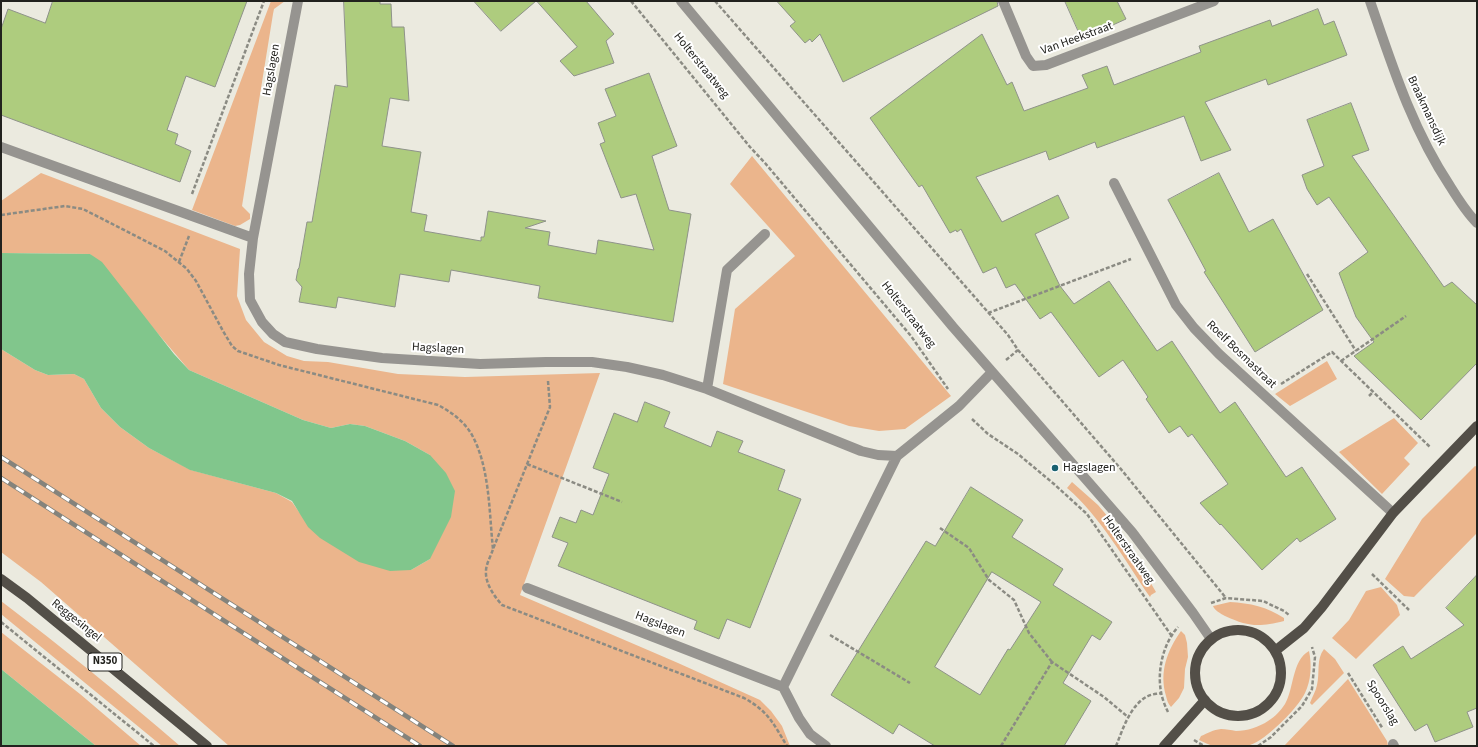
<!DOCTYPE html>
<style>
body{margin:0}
#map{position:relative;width:1478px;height:747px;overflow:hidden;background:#ebeadf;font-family:"Source Sans 3",sans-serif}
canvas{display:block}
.frame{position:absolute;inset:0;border:2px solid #22221e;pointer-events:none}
</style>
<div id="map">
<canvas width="1478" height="747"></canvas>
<div class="frame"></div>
</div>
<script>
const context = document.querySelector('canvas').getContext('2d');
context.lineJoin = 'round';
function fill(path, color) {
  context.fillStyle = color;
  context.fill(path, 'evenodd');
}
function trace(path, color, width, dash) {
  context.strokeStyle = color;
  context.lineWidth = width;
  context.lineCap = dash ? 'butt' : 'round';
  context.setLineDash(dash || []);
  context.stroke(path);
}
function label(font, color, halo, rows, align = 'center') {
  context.font = font + ' "Source Sans 3",sans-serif';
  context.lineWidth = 4;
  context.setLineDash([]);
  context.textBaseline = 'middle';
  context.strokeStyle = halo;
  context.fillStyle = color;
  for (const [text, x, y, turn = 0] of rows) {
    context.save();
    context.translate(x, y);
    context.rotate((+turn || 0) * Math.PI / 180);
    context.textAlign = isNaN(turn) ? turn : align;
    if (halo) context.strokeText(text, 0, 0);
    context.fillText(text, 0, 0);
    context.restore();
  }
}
const green = new Path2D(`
 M 271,1 L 285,1 L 274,9 L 273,14 L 242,206 L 250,214 L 250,219 L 240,225 L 235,226 L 192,210 Z
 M 752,156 L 951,396 L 905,429 L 879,431 L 849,426 L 723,384 L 735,309 L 795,256 L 730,184 Z
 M 41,173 L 240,249 L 237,296 L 246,320 L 264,342 L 287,356 L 304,361 L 328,362 L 398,374 L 465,377 L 600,373 L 520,595 L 678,663 L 760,700 L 771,711 L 782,726 L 790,746 L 229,746 L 41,582 L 1,552 L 1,349 L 35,370 L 48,375 L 74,374 L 84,379 L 101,408 L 120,427 L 149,448 L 191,470 L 276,493 L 292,502 L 299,512 L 411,570 L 430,559 L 430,455 L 405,441 L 365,426 L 350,424 L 331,428 L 303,420 L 189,370 L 90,254 L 1,253 L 1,201 Z
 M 1327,361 L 1337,379 L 1290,406 L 1275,394 Z
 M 1394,418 L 1418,443 L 1404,458 L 1410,464 L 1382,494 L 1339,452 Z
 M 1475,466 L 1477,467 L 1477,533 L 1414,597 L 1404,596 L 1385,579 L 1422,519 Z
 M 1072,482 L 1098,505 L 1120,531 L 1156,592 L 1151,595 L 1150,597 C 1125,561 1101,517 1067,488 Z
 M 1381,587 L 1397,605 L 1400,615 L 1356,659 L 1332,638 L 1349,620 L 1366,591 Z
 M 1,601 C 62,647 122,696 180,746 L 162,746 L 1,614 Z
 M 1230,602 C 1250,603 1267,607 1284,618 L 1284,621 C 1259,627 1249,627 1225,616 C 1220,613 1215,611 1213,606 Z
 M 1181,631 L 1185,635 L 1187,643 L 1188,657 L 1185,669 L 1184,688 L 1179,698 L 1171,707 C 1168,704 1167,700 1166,696 C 1159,672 1167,651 1181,631 Z
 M 1,632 L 80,694 L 141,746 L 96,746 L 1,669 Z
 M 1324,649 L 1335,659 L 1344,673 L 1312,705 L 1310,703 C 1312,697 1316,691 1317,685 C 1320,673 1316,659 1324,649 Z
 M 1309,651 C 1312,665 1311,681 1305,693 C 1298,708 1266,740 1250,745 C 1243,747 1221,747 1214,746 C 1209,745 1204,742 1199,740 L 1201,736 C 1208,733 1213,730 1221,729 C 1226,729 1231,730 1236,731 C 1247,731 1259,727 1268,721 C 1275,717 1281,710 1285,704 C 1294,689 1292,660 1309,651 Z
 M 1348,679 L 1387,741 L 1388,746 L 1284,746 Z`);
const water = new Path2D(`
 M 1,253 L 90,254 L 102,262 L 174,354 L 189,370 L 303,420 L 331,428 L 350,424 L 365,426 L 405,441 L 430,455 L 446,473 L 455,491 L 451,517 L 430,559 L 411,570 L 390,571 L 359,562 L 320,538 L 308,527 L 292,501 L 276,493 L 190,470 L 149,448 L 120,427 L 101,408 L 84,379 L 74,374 L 48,375 L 35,370 L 1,349 Z
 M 1,669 L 96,746 L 1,746 Z`);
const building = new Path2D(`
 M 53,1 L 247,1 L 215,87 L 186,76 L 167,130 L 178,134 L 175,144 L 191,151 L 180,182 L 1,115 L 1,29 L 8,9 L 45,23 Z
 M 344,1 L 380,1 L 380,4 L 391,4 L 392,27 L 404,27 L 409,101 L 390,98 L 382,146 L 421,152 L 411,212 L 427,215 L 424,231 L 481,241 L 481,237 L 484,237 L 488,211 L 546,221 L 525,228 L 550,232 L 548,245 L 596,254 L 598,240 L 654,250 L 636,194 L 621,198 L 600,144 L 605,142 L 598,123 L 616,116 L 605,89 L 649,73 L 677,146 L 652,156 L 669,210 L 691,214 L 673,322 L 538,298 L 540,286 L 451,270 L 449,282 L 400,274 L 395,307 L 338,297 L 336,308 L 299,302 L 302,287 L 296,280 L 298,269 L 299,268 L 307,222 L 312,222 L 335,85 L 347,87 Z
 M 474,1 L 536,1 L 501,31 Z
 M 537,1 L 586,1 L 614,34 L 606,41 L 614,63 L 574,76 L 560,61 L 577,47 Z
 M 777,1 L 997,1 L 998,6 L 843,82 L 820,34 L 812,42 L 810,39 L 805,43 L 790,26 L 795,22 Z
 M 1065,1 L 1117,1 L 1126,19 L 1082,39 Z
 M 1318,9 L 1324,25 L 1334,21 L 1347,55 L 1268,85 L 1266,79 L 1205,102 L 1231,150 L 1201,161 L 1184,116 L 1097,148 L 1095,142 L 1049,160 L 1046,151 L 976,177 L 1002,222 L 1058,195 L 1069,218 L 1035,234 L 1060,286 L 1074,304 L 1109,281 L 1157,351 L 1172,341 L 1220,413 L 1235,402 L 1286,477 L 1302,467 L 1336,519 L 1300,542 L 1297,538 L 1262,570 L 1221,524 L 1220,525 L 1200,503 L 1228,484 L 1192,434 L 1188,437 L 1180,426 L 1169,433 L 1146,399 L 1148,397 L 1123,360 L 1099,377 L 1051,312 L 1040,319 L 1015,284 L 1006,288 L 996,267 L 983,273 L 961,229 L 957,232 L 956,230 L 950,233 L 922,185 L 919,187 L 870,118 L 982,34 L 1007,85 L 1012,82 L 1024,111 L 1088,88 L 1082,75 L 1107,66 L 1114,85 L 1201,52 L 1199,46 L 1270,20 L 1272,26 Z
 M 1351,103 L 1369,150 L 1352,156 L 1444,287 L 1452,282 L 1477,305 L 1477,363 L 1421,420 L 1354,356 L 1374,342 L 1356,317 L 1339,273 L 1368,252 L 1329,197 L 1317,205 L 1307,189 L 1302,175 L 1324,166 L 1307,120 Z
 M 1219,173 L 1249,232 L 1273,219 L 1323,310 L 1255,352 L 1204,272 L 1206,271 L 1168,200 Z
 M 645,402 L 670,412 L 664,427 L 711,447 L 717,431 L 743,441 L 738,452 L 785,470 L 778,490 L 801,499 L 750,628 L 727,619 L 719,639 L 694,629 L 697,621 L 558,566 L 568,543 L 552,537 L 560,517 L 576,523 L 581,510 L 593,515 L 609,474 L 593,468 L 614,413 L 637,422 Z
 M 971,487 L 1023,520 L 1012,537 L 1063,569 L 1053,585 L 1112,622 L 1100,640 L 1092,635 L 1063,683 L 1091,701 L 1064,746 L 935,746 L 899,724 L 893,734 L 831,695 L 926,541 L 935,546 ZM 992,572 L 1041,602 L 1010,650 L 1008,649 L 980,695 L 935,667 Z
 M 1477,575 L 1477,708 L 1467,712 L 1473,727 L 1435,742 L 1427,724 L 1415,731 L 1373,665 L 1403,646 L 1411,659 L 1464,625 L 1446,608 Z`);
const path = new Path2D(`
 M 631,1 L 750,147 L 765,163 L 911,336 L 948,389
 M 715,1 L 1008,335 L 1018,350 L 1120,468 L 1226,598
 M 192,194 L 264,1
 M 1,215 L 65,206 L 83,209 L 165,251 L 187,269 L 196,281 L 223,331 L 232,346 L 238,351 L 279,365 L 438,405 C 451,412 464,421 472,435 C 490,468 489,512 493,549
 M 179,262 L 189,236
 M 1307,274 L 1356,351
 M 988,313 L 1131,259
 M 1006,360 L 1018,350
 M 1341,361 L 1406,316
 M 548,381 L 550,407 L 493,549 C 491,556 486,564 486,571 C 485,583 494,596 502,605 L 744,698 C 768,711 773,723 787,746
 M 1281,384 L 1332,352 L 1430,447
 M 1369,396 L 1373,392
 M 972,419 L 988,434 L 1018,454 L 1054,484 L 1087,514 L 1171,635
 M 527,464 L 622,502
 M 940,528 L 969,548 L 989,580 L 1014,600 L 1029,633 L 1052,662
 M 1372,574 L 1409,610
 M 1211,603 L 1226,598 L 1263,601 L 1284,611 L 1289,615
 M 1,622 L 154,746
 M 830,635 L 910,683
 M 1348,673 L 1383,729
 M 1168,712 C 1165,706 1162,698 1161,692 C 1157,670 1163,644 1178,627
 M 1194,740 L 1204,746
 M 1001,746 L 1052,662 L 1104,697 L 1128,717
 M 1116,746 C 1123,729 1130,705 1148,696 C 1152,694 1157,694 1161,693
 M 1258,746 L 1271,737 L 1302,706 L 1312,689 L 1315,657 L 1312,647`);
const minor = new Path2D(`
 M 298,1 L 253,238 L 249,274 L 250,300 L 262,322 L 273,334 L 285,342 L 317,349 L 382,358 L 480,364 L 546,362 L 592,362 L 627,367 L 663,375 L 707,389 L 861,451 L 878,455 L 897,456
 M 681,1 L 953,327 L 1132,532 L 1193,613 L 1211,639
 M 1003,1 L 1026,56 L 1033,66 L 1046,65 L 1214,1
 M 1370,1 C 1392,65 1412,129 1450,186 C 1458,199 1466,212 1477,223
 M 1,147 L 253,238
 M 1114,183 L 1176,305 L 1194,328 L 1219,354 L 1393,513
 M 707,389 L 727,270 L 765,234
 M 527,588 L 783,687 L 799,718 L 810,734 L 826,746
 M 783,687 L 897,456 L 959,406 L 992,372
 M 1393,744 L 1394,746`);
const major = new Path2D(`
 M 1,579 L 27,598 L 207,746
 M1195 673a43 43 0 1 1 86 0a43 43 0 1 1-86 0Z
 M 1275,651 L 1304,628 L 1322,607 L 1393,513 L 1477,426
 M 1164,746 L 1205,700`);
const rail = new Path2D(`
 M 1,457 L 453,746
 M 1,478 L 420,746`);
const markers = [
 [1055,468,4,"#196170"]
];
const shields = [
 [105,662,34]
];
const shieldNames = [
 ["N350",105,662]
];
const streetNames = [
 ["Van Heekstraat",1077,39,-20],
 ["Holterstraatweg",701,66,51],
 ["Hagslagen",272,70,-80],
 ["Braakmansdijk",1426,111,65],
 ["Holterstraatweg",908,315,52],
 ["Hagslagen",438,349,3],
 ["Roelf Bosmastraat",1241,355,44],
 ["Holterstraatweg",1128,550,55],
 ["Reggesingel",76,621,39],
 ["Hagslagen",660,625,21],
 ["Spoorslag",1382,703,58]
];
const poiNames = [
 ["Hagslagen",1063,468]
];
fill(green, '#ebb58c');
fill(water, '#81c68c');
fill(building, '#aecc7e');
trace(building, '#8e9289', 1);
trace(path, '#8b8b83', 2.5, [4, 2]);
trace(minor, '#969490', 10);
trace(major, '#534f48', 10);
trace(rail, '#84837c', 4.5);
trace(rail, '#fff', 3, [9]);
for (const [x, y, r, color] of markers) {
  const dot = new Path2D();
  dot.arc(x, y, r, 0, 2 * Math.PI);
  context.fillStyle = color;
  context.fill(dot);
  trace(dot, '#fff', 1.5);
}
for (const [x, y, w] of shields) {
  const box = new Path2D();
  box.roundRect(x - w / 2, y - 9, w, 18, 3);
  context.fillStyle = '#fff';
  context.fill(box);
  trace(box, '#22221e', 1);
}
label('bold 11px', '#22221e', null, shieldNames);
label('12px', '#22221e', '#fff', streetNames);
label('12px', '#22221e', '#fff', poiNames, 'left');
</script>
